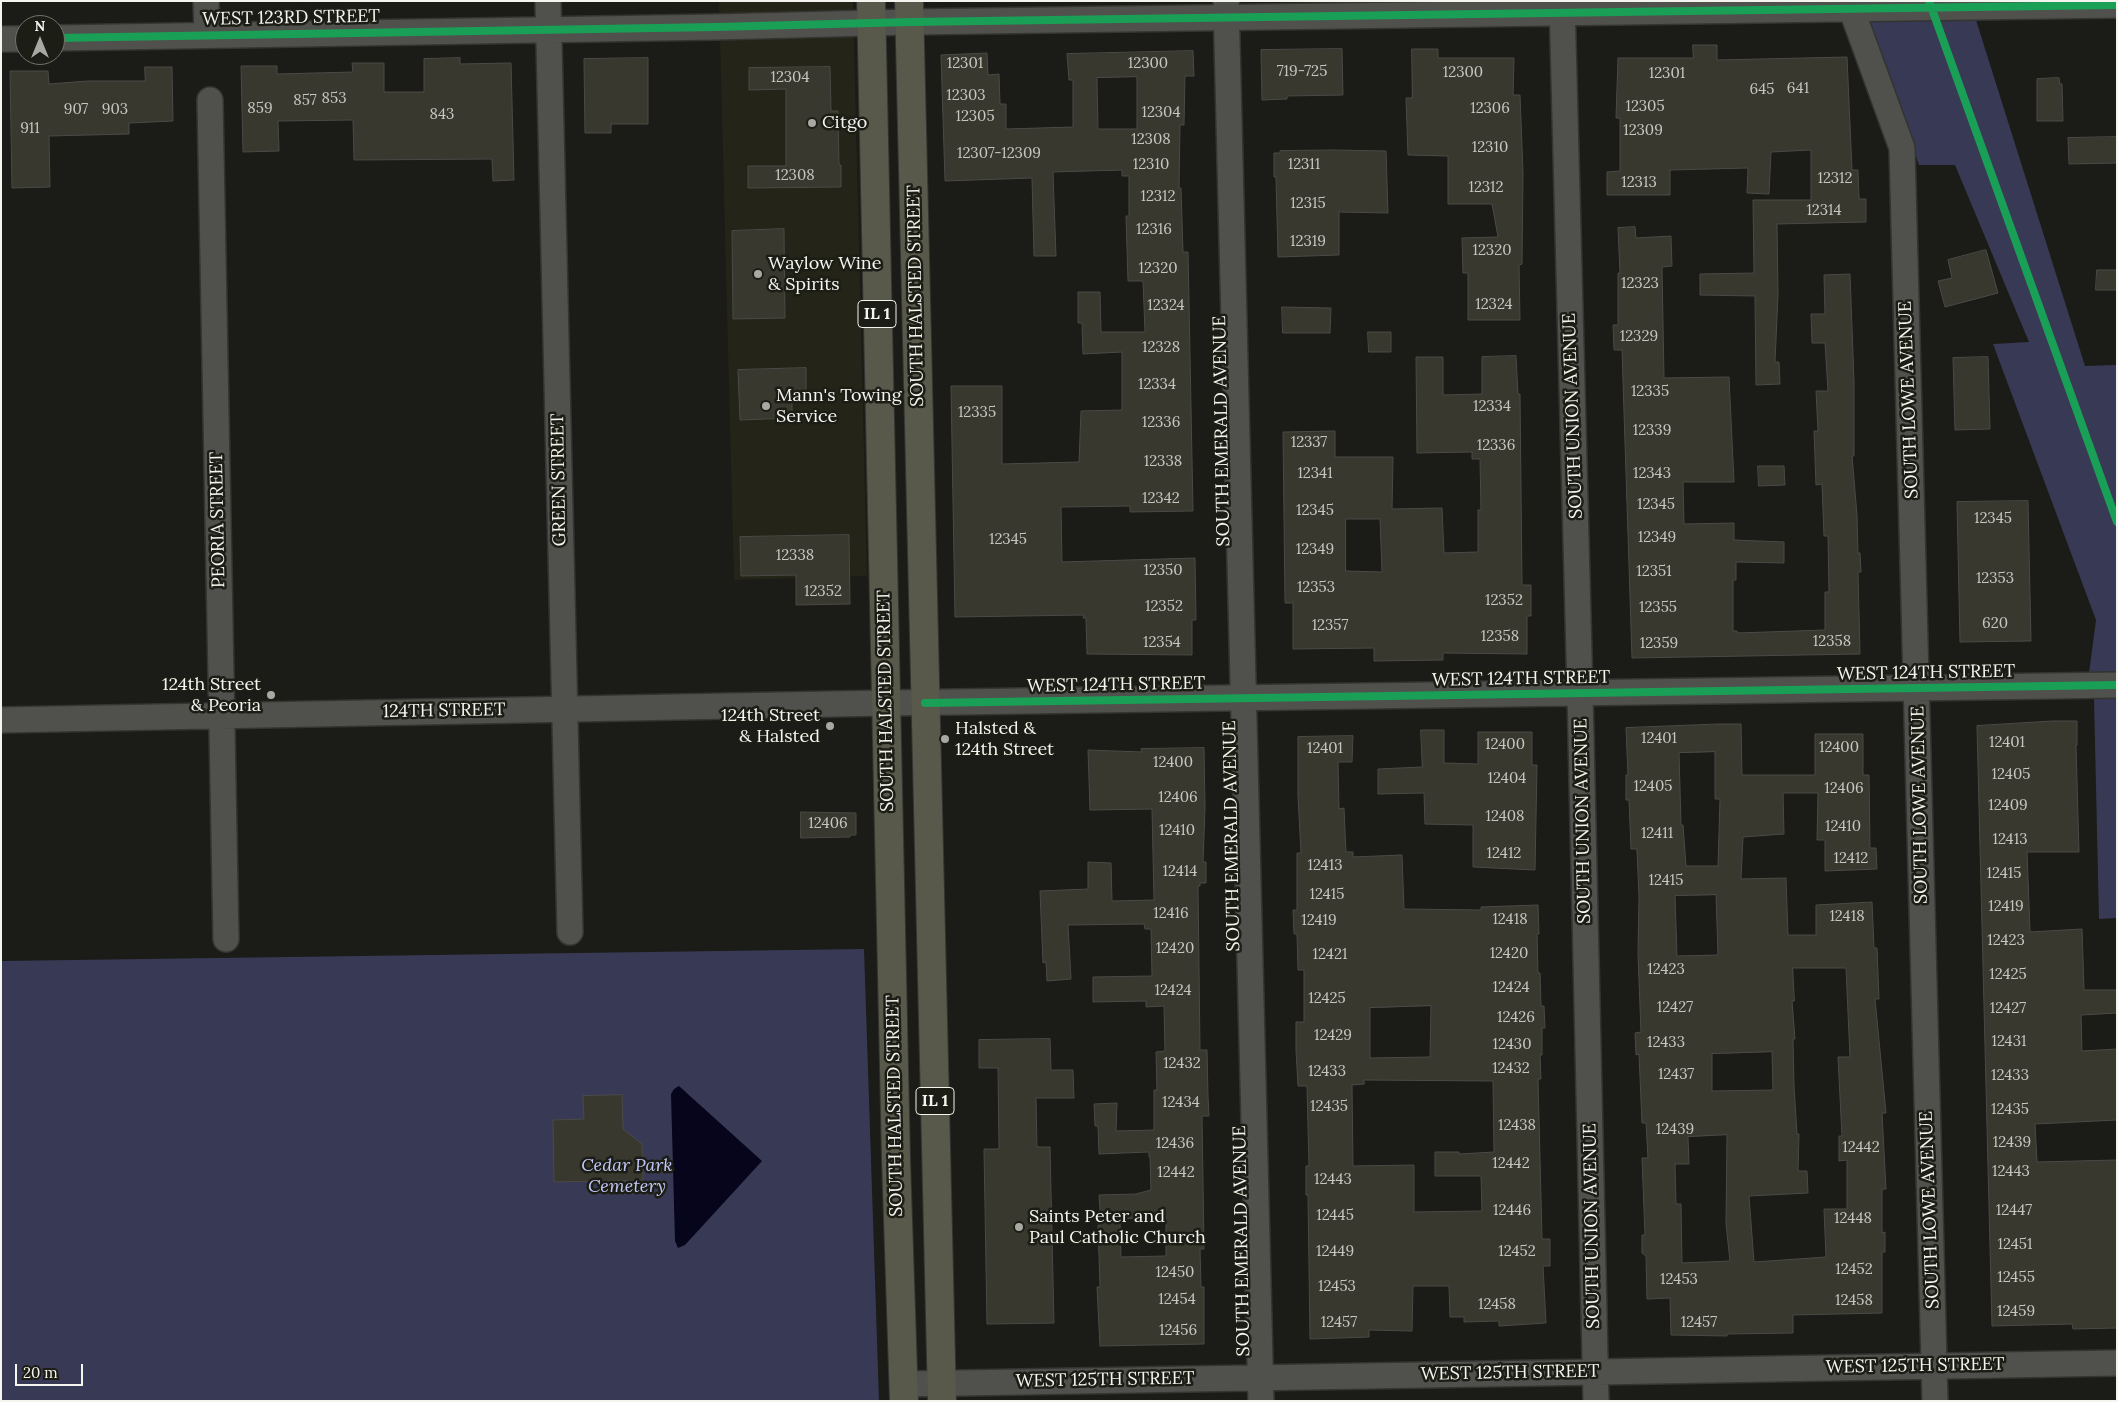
<!DOCTYPE html>
<style>
body{margin:0}
#map{position:relative;width:2118px;height:1402px;overflow:hidden;background:#1b1b17;font-family:Lora,serif}
canvas{display:block}
.frame{position:absolute;inset:0;border:2px solid #f5f5f0;pointer-events:none}
.north{position:absolute;left:15px;top:15px;width:50px;height:50px;box-sizing:border-box;background:#1c1d15;border:1px solid #73736d;border-radius:50%;rotate:0deg;font-size:14px;font-weight:700;line-height:20px;text-align:center;color:#f5f5f0}
.north::after{content:'';display:block;margin:auto;width:18px;height:22px;background:#a9a9a4;clip-path:polygon(50% 0,100% 100%,50% 72%,0 100%)}
.scale{position:absolute;left:15px;top:1364px;width:68px;height:22px;box-sizing:border-box;border:2px solid #f5f5f0;border-top:0;padding-left:6px;font-size:15px;line-height:18px;white-space:nowrap;color:#f5f5f0;-webkit-text-stroke:4px #1c1d15;paint-order:stroke}
</style>
<div id="map">
<canvas width="2118" height="1402"></canvas>
<div class="frame"></div>
<div class="north">N</div>
<div class="scale">20 m</div>
</div>
<script>
const context = document.querySelector('canvas').getContext('2d');
context.lineJoin = 'round';
function fill(path, color) {
  context.fillStyle = color;
  context.fill(path, 'evenodd');
}
function trace(path, color, width, dash) {
  context.strokeStyle = color;
  context.lineWidth = width;
  context.lineCap = dash ? 'butt' : 'round';
  context.setLineDash(dash || []);
  context.stroke(path);
}
function label(font, color, halo, rows, align = 'center') {
  context.font = font + ' Lora,serif';
  context.lineWidth = 5;
  context.setLineDash([]);
  context.textBaseline = 'middle';
  context.strokeStyle = halo;
  context.fillStyle = color;
  for (const [text, x, y, turn = 0] of rows) {
    context.save();
    context.translate(x, y);
    context.rotate((+turn || 0) * Math.PI / 180);
    context.textAlign = isNaN(turn) ? turn : align;
    if (halo) context.strokeText(text, 0, 0);
    context.fillText(text, 0, 0);
    context.restore();
  }
}
const built = new Path2D(`
 M 719,1 L 853,1 L 867,576 L 734,580 Z`);
const green = new Path2D(`
 M 1863,1 L 1970,1 L 2085,366 L 2116,365 L 2117,367 L 2117,918 L 2099,919 L 2094,698 L 2089,673 L 2096,620 L 1993,344 L 2029,342 L 1955,165 L 1919,165 Z
 M 864,949 L 879,1401 L 1,1401 L 1,961 Z`);
const water = new Path2D(`
 M 679,1086 L 762,1161 L 685,1245 L 678,1248 L 675,1241 L 671,1094 L 674,1089 Z`);
const building = new Path2D(`
 M 1693,45 L 1717,45 L 1717,60 L 1847,57 L 1852,170 L 1858,170 L 1859,199 L 1866,199 L 1866,222 L 1777,224 L 1778,294 L 1775,362 L 1779,362 L 1780,384 L 1756,385 L 1755,296 L 1700,295 L 1700,274 L 1754,273 L 1753,200 L 1811,200 L 1811,150 L 1771,152 L 1769,194 L 1747,193 L 1748,168 L 1670,170 L 1670,195 L 1607,195 L 1607,172 L 1620,171 L 1620,118 L 1616,118 L 1618,58 L 1693,58 Z
 M 1342,49 L 1343,95 L 1287,96 L 1287,99 L 1262,100 L 1261,50 Z
 M 1412,49 L 1438,49 L 1438,58 L 1514,58 L 1513,95 L 1520,95 L 1523,173 L 1522,264 L 1519,265 L 1520,320 L 1468,320 L 1468,273 L 1463,273 L 1462,238 L 1498,237 L 1492,204 L 1448,204 L 1448,156 L 1408,155 L 1406,98 L 1412,98 Z
 M 1193,51 L 1194,76 L 1185,76 L 1184,125 L 1180,125 L 1179,188 L 1181,188 L 1183,252 L 1188,252 L 1193,511 L 1130,512 L 1130,506 L 1061,507 L 1062,562 L 1195,558 L 1196,620 L 1192,620 L 1192,655 L 1087,654 L 1086,618 L 1083,618 L 1084,615 L 955,617 L 951,386 L 1002,386 L 1002,464 L 1079,462 L 1081,411 L 1122,410 L 1122,352 L 1083,354 L 1082,323 L 1078,323 L 1078,292 L 1100,292 L 1101,332 L 1145,332 L 1143,281 L 1128,281 L 1126,216 L 1129,216 L 1129,176 L 1122,176 L 1122,170 L 1053,172 L 1056,256 L 1034,256 L 1032,178 L 945,181 L 941,55 L 987,53 L 988,75 L 999,74 L 1000,104 L 1006,104 L 1006,129 L 1073,127 L 1073,80 L 1069,80 L 1067,54 ZM 1137,77 L 1137,129 L 1098,129 L 1097,78 Z
 M 460,58 L 460,64 L 511,63 L 514,180 L 493,181 L 492,159 L 354,160 L 353,120 L 278,121 L 279,151 L 243,152 L 241,66 L 277,66 L 277,74 L 353,72 L 352,63 L 384,63 L 384,92 L 424,92 L 424,59 Z
 M 648,58 L 648,124 L 611,124 L 611,133 L 585,133 L 584,59 Z
 M 145,67 L 172,67 L 173,121 L 129,123 L 129,134 L 49,136 L 50,187 L 12,188 L 10,71 L 48,71 L 49,84 L 87,81 L 145,81 Z
 M 830,67 L 831,111 L 838,111 L 839,165 L 841,165 L 841,187 L 748,188 L 748,166 L 786,166 L 786,89 L 749,90 L 749,68 Z
 M 2059,78 L 2060,84 L 2062,84 L 2063,121 L 2037,121 L 2037,79 Z
 M 2117,137 L 2117,163 L 2069,164 L 2068,138 Z
 M 1334,150 L 1386,151 L 1388,213 L 1339,212 L 1339,255 L 1278,257 L 1276,177 L 1274,177 L 1274,153 L 1280,153 L 1280,151 Z
 M 1635,227 L 1636,238 L 1671,236 L 1672,266 L 1662,267 L 1664,378 L 1729,377 L 1734,482 L 1683,482 L 1684,524 L 1734,523 L 1734,540 L 1784,542 L 1784,563 L 1736,562 L 1736,580 L 1733,580 L 1733,631 L 1737,631 L 1737,633 L 1825,630 L 1825,592 L 1829,592 L 1828,536 L 1824,536 L 1822,484 L 1816,485 L 1814,431 L 1818,431 L 1816,391 L 1828,391 L 1825,343 L 1812,343 L 1811,314 L 1825,314 L 1824,275 L 1850,274 L 1854,382 L 1854,456 L 1852,456 L 1857,515 L 1858,553 L 1860,553 L 1861,572 L 1858,572 L 1860,654 L 1632,658 L 1622,350 L 1614,350 L 1613,325 L 1618,325 L 1618,273 L 1620,273 L 1618,228 Z
 M 784,229 L 785,318 L 733,319 L 732,231 Z
 M 1986,250 L 1998,293 L 1945,307 L 1938,281 L 1952,278 L 1948,260 Z
 M 2097,270 L 2117,270 L 2117,290 L 2096,290 Z
 M 1282,307 L 1331,308 L 1330,333 L 1283,333 Z
 M 1368,332 L 1391,332 L 1391,352 L 1369,352 Z
 M 1516,356 L 1518,394 L 1520,394 L 1522,585 L 1531,585 L 1531,616 L 1527,616 L 1527,654 L 1443,653 L 1443,660 L 1374,661 L 1374,648 L 1293,649 L 1293,603 L 1285,603 L 1283,432 L 1335,431 L 1335,457 L 1393,457 L 1392,509 L 1442,508 L 1444,553 L 1478,552 L 1478,510 L 1481,510 L 1480,459 L 1472,459 L 1472,452 L 1417,453 L 1416,357 L 1443,357 L 1443,395 L 1482,394 L 1482,357 ZM 1346,519 L 1380,519 L 1382,572 L 1346,571 Z
 M 1988,357 L 1990,429 L 1955,430 L 1953,358 Z
 M 806,368 L 806,393 L 792,393 L 792,418 L 740,420 L 738,370 Z
 M 1758,466 L 1784,466 L 1785,485 L 1759,486 Z
 M 2028,501 L 2031,641 L 1960,642 L 1957,502 Z
 M 849,535 L 850,604 L 796,605 L 796,575 L 741,576 L 740,537 Z
 M 2052,721 L 2077,721 L 2077,745 L 2076,745 L 2079,852 L 2027,852 L 2030,932 L 2082,929 L 2084,990 L 2117,990 L 2117,1013 L 2081,1015 L 2082,1051 L 2117,1049 L 2117,1120 L 2035,1124 L 2037,1162 L 2117,1160 L 2117,1328 L 2073,1329 L 2072,1324 L 1992,1326 L 1977,726 Z
 M 1718,724 L 1741,724 L 1742,775 L 1815,775 L 1815,734 L 1863,734 L 1863,775 L 1869,775 L 1870,848 L 1876,848 L 1877,869 L 1825,871 L 1825,840 L 1817,840 L 1818,793 L 1783,793 L 1784,834 L 1743,837 L 1741,879 L 1786,878 L 1788,935 L 1816,935 L 1816,905 L 1872,902 L 1874,948 L 1877,948 L 1879,999 L 1875,999 L 1886,1113 L 1882,1113 L 1886,1189 L 1882,1189 L 1882,1233 L 1885,1232 L 1885,1252 L 1882,1252 L 1882,1313 L 1793,1315 L 1793,1333 L 1727,1334 L 1727,1336 L 1671,1335 L 1670,1298 L 1647,1299 L 1646,1256 L 1642,1253 L 1642,1235 L 1645,1235 L 1642,1158 L 1648,1158 L 1646,1123 L 1642,1123 L 1639,1054 L 1636,1055 L 1635,1033 L 1641,1032 L 1638,954 L 1639,898 L 1637,849 L 1631,849 L 1629,800 L 1626,800 L 1626,775 L 1628,775 L 1626,728 ZM 1715,752 L 1715,799 L 1720,799 L 1718,866 L 1686,866 L 1683,825 L 1681,825 L 1679,753 ZM 1716,895 L 1718,955 L 1677,956 L 1675,896 ZM 1793,968 L 1846,968 L 1850,1057 L 1838,1057 L 1842,1136 L 1839,1136 L 1839,1161 L 1847,1160 L 1847,1209 L 1824,1209 L 1826,1257 L 1754,1262 L 1749,1196 L 1808,1193 L 1807,1171 L 1798,1171 L 1799,1134 L 1797,1134 L 1794,1086 L 1793,1039 L 1795,1039 L 1792,1001 L 1794,1001 ZM 1772,1052 L 1773,1090 L 1712,1091 L 1712,1054 ZM 1727,1135 L 1726,1224 L 1730,1261 L 1682,1263 L 1681,1204 L 1676,1204 L 1675,1164 L 1689,1164 L 1688,1137 Z
 M 1421,730 L 1444,730 L 1444,763 L 1478,764 L 1478,732 L 1532,732 L 1532,765 L 1537,765 L 1535,870 L 1473,867 L 1473,825 L 1425,824 L 1424,793 L 1378,794 L 1378,769 L 1422,767 Z
 M 1353,736 L 1352,762 L 1338,762 L 1339,809 L 1344,808 L 1346,852 L 1353,852 L 1353,857 L 1402,855 L 1404,909 L 1481,910 L 1481,907 L 1538,905 L 1539,934 L 1537,934 L 1538,973 L 1540,973 L 1541,1006 L 1544,1006 L 1545,1028 L 1542,1028 L 1542,1055 L 1540,1055 L 1541,1079 L 1538,1079 L 1542,1239 L 1550,1239 L 1550,1266 L 1543,1266 L 1546,1323 L 1499,1326 L 1499,1321 L 1464,1322 L 1464,1317 L 1450,1317 L 1449,1286 L 1413,1286 L 1412,1331 L 1369,1330 L 1369,1337 L 1310,1339 L 1308,1195 L 1306,1195 L 1306,1166 L 1309,1166 L 1307,1086 L 1298,1086 L 1296,1050 L 1296,1022 L 1304,1022 L 1304,970 L 1298,970 L 1297,934 L 1294,934 L 1293,910 L 1297,910 L 1297,853 L 1301,853 L 1298,796 L 1298,737 ZM 1431,1006 L 1430,1057 L 1370,1058 L 1370,1008 ZM 1364,1080 L 1493,1081 L 1494,1152 L 1459,1154 L 1459,1152 L 1435,1152 L 1435,1176 L 1481,1176 L 1482,1211 L 1414,1212 L 1414,1165 L 1353,1166 L 1352,1085 L 1364,1084 Z
 M 1204,748 L 1205,808 L 1203,862 L 1206,862 L 1206,883 L 1200,883 L 1200,886 L 1198,886 L 1200,1050 L 1207,1050 L 1208,1096 L 1209,1116 L 1202,1116 L 1204,1249 L 1200,1249 L 1201,1287 L 1204,1287 L 1204,1344 L 1100,1346 L 1097,1287 L 1100,1287 L 1098,1225 L 1101,1225 L 1099,1195 L 1136,1194 L 1151,1190 L 1150,1157 L 1149,1157 L 1149,1152 L 1099,1154 L 1098,1126 L 1095,1126 L 1094,1104 L 1117,1103 L 1116,1131 L 1154,1130 L 1154,1090 L 1157,1090 L 1156,1052 L 1165,1051 L 1164,1006 L 1146,1007 L 1146,1001 L 1093,1002 L 1093,977 L 1152,976 L 1151,929 L 1145,929 L 1144,924 L 1068,925 L 1071,979 L 1047,981 L 1046,962 L 1043,963 L 1040,891 L 1088,889 L 1088,862 L 1111,863 L 1112,901 L 1154,900 L 1152,809 L 1090,810 L 1088,750 L 1142,752 L 1141,749 ZM 1166,1218 L 1166,1256 L 1121,1257 L 1120,1219 Z
 M 801,812 L 856,813 L 856,835 L 850,835 L 850,837 L 801,838 Z
 M 1050,1039 L 1051,1070 L 1073,1070 L 1074,1098 L 1036,1098 L 1037,1147 L 1050,1147 L 1054,1323 L 987,1324 L 984,1149 L 999,1149 L 998,1068 L 979,1068 L 979,1040 Z
 M 622,1095 L 623,1129 L 642,1144 L 643,1180 L 554,1182 L 553,1120 L 584,1119 L 583,1096 Z`);
const minor = new Path2D(`
 M 206,1 L 207,35
 M 548,1 L 570,932
 M 1226,1 L 1261,1401
 M 1562,1 L 1580,693 L 1596,1401
 M 1851,8 L 1902,148 L 1935,1401
 M 55,38 L 716,27 L 910,22 L 2117,5
 M 1,39 L 25,39
 M 210,100 L 226,939
 M 1,720 L 886,703 L 2117,685
 M 903,1384 L 2117,1363`);
const primary = new Path2D(`
 M 871,1 L 896,1159 L 904,1401
 M 909,1 L 942,1401`);
const cycleway = new Path2D(`
 M 1929,1 L 2117,522
 M 55,38 L 716,27 L 910,22 L 2117,5
 M 925,703 L 2117,685`);
const markers = [
 [812,123,5,"#a9a9a4"],
 [758,274,5,"#a9a9a4"],
 [766,406,5,"#a9a9a4"],
 [271,695,5,"#a9a9a4"],
 [830,726,5,"#a9a9a4"],
 [945,739,5,"#a9a9a4"],
 [1019,1227,5,"#a9a9a4"]
];
const numberNames = [
 ["12301",965,64],
 ["12300",1148,64],
 ["719-725",1302,72],
 ["12300",1463,73],
 ["12301",1667,74],
 ["12304",790,78],
 ["641",1798,89],
 ["645",1762,90],
 ["12303",966,96],
 ["853",334,99],
 ["857",305,101],
 ["12305",1645,107],
 ["859",260,109],
 ["12306",1490,109],
 ["907",76,110],
 ["903",115,110],
 ["12304",1161,113],
 ["843",442,115],
 ["12305",975,117],
 ["911",30,129],
 ["12309",1643,131],
 ["12308",1151,140],
 ["12310",1490,148],
 ["12307-12309",999,154],
 ["12310",1151,165],
 ["12311",1304,165],
 ["12308",795,176],
 ["12312",1835,179],
 ["12313",1639,183],
 ["12312",1486,188],
 ["12312",1158,197],
 ["12315",1308,204],
 ["12314",1824,211],
 ["12316",1154,230],
 ["12319",1308,242],
 ["12320",1492,251],
 ["12320",1158,269],
 ["12323",1640,284],
 ["12324",1494,305],
 ["12324",1166,306],
 ["12329",1639,337],
 ["12328",1161,348],
 ["12334",1157,385],
 ["12335",1650,392],
 ["12334",1492,407],
 ["12335",977,413],
 ["12336",1161,423],
 ["12339",1652,431],
 ["12337",1309,443],
 ["12336",1496,446],
 ["12338",1163,462],
 ["12341",1315,474],
 ["12343",1652,474],
 ["12342",1161,499],
 ["12345",1656,505],
 ["12345",1315,511],
 ["12345",1993,519],
 ["12349",1657,538],
 ["12345",1008,540],
 ["12349",1315,550],
 ["12338",795,556],
 ["12350",1163,571],
 ["12351",1654,572],
 ["12353",1995,579],
 ["12353",1316,588],
 ["12352",823,592],
 ["12352",1504,601],
 ["12352",1164,607],
 ["12355",1658,608],
 ["620",1995,624],
 ["12357",1330,626],
 ["12358",1500,637],
 ["12358",1832,642],
 ["12354",1162,643],
 ["12359",1659,644],
 ["12401",1659,739],
 ["12401",2007,743],
 ["12400",1505,745],
 ["12400",1839,748],
 ["12401",1325,749],
 ["12400",1173,763],
 ["12405",2011,775],
 ["12404",1507,779],
 ["12405",1653,787],
 ["12406",1844,789],
 ["12406",1178,798],
 ["12409",2008,806],
 ["12408",1505,817],
 ["12406",828,824],
 ["12410",1843,827],
 ["12410",1177,831],
 ["12411",1657,834],
 ["12413",2010,840],
 ["12412",1504,854],
 ["12412",1851,859],
 ["12413",1325,866],
 ["12414",1180,872],
 ["12415",2004,874],
 ["12415",1666,881],
 ["12415",1327,895],
 ["12419",2006,907],
 ["12416",1171,914],
 ["12418",1847,917],
 ["12418",1510,920],
 ["12419",1319,921],
 ["12423",2006,941],
 ["12420",1175,949],
 ["12420",1509,954],
 ["12421",1330,955],
 ["12423",1666,970],
 ["12425",2008,975],
 ["12424",1511,988],
 ["12424",1173,991],
 ["12425",1327,999],
 ["12427",1675,1008],
 ["12427",2008,1009],
 ["12426",1516,1018],
 ["12429",1333,1036],
 ["12431",2009,1042],
 ["12433",1666,1043],
 ["12430",1512,1045],
 ["12432",1182,1064],
 ["12432",1511,1069],
 ["12433",1327,1072],
 ["12437",1676,1075],
 ["12433",2010,1076],
 ["12434",1181,1103],
 ["12435",1329,1107],
 ["12435",2010,1110],
 ["12438",1517,1126],
 ["12439",1675,1130],
 ["12439",2012,1143],
 ["12436",1175,1144],
 ["12442",1861,1148],
 ["12442",1511,1164],
 ["12443",2011,1172],
 ["12442",1176,1173],
 ["12443",1333,1180],
 ["12446",1512,1211],
 ["12447",2014,1211],
 ["12445",1335,1216],
 ["12448",1853,1219],
 ["12451",2015,1245],
 ["12449",1335,1252],
 ["12452",1517,1252],
 ["12452",1854,1270],
 ["12450",1175,1273],
 ["12455",2016,1278],
 ["12453",1679,1280],
 ["12453",1337,1287],
 ["12454",1177,1300],
 ["12458",1854,1301],
 ["12458",1497,1305],
 ["12459",2016,1312],
 ["12457",1339,1323],
 ["12457",1699,1323],
 ["12456",1178,1331]
];
const shields = [
 [877,314,38],
 [935,1101,38]
];
const shieldNames = [
 ["IL 1",877,314],
 ["IL 1",935,1101]
];
const streetNames = [
 ["WEST 123RD STREET",291,18,-1],
 ["SOUTH HALSTED STREET",916,296,-91],
 ["SOUTH LOWE AVENUE",1909,400,-92],
 ["SOUTH UNION AVENUE",1573,416,-92],
 ["SOUTH EMERALD AVENUE",1222,431,-91],
 ["GREEN STREET",559,480,-91],
 ["PEORIA STREET",218,520,-91],
 ["WEST 124TH STREET",1926,673,-1],
 ["WEST 124TH STREET",1521,679,-1],
 ["WEST 124TH STREET",1116,685,-1],
 ["SOUTH HALSTED STREET",886,701,-91],
 ["124TH STREET",444,711,-1],
 ["SOUTH LOWE AVENUE",1920,805,-91],
 ["SOUTH UNION AVENUE",1583,821,-91],
 ["SOUTH EMERALD AVENUE",1232,836,-91],
 ["SOUTH HALSTED STREET",895,1106,-91],
 ["SOUTH LOWE AVENUE",1930,1210,-92],
 ["SOUTH UNION AVENUE",1592,1226,-91],
 ["SOUTH EMERALD AVENUE",1242,1241,-91],
 ["WEST 125TH STREET",1915,1366,-1],
 ["WEST 125TH STREET",1510,1373,-1],
 ["WEST 125TH STREET",1105,1380,-1]
];
const poiNames = [
 ["Citgo",822,123],
 ["Waylow Wine",768,264],
 ["& Spirits",768,285],
 ["Mann's Towing",776,396],
 ["Service",776,417],
 ["124th Street",261,685,"right"],
 ["& Peoria",261,706,"right"],
 ["124th Street",820,716,"right"],
 ["& Halsted",820,737,"right"],
 ["Halsted &",955,729],
 ["124th Street",955,750],
 ["Saints Peter and",1029,1217],
 ["Paul Catholic Church",1029,1238]
];
const parkNames = [
 ["Cedar Park",627,1166],
 ["Cemetery",627,1187]
];
fill(built, '#242418');
fill(green, '#383a55');
fill(water, '#07051c');
fill(building, '#38382f');
trace(building, '#4a4a47', 1);
trace(minor, '#343431', 28);
trace(primary, '#343431', 30);
trace(minor, '#50504d', 25);
trace(primary, '#58584b', 28);
trace(cycleway, '#1a9f57', 8);
for (const [x, y, r, color] of markers) {
  const dot = new Path2D();
  dot.arc(x, y, r, 0, 2 * Math.PI);
  context.fillStyle = color;
  context.fill(dot);
  trace(dot, '#1c1d15', 2);
}
label('15px', '#c6c6c0', null, numberNames);
for (const [x, y, w] of shields) {
  const box = new Path2D();
  box.roundRect(x - w / 2, y - 13.5, w, 27, 4);
  context.fillStyle = '#1c1d15';
  context.fill(box);
  trace(box, '#f5f5f0', 1);
}
label('bold 16px', '#f5f5f0', null, shieldNames);
label('18px', '#f5f5f0', '#1c1d15', streetNames);
label('18px', '#f5f5f0', '#1c1d15', poiNames, 'left');
label('italic 18px', '#c2c7f9', '#1c1d15', parkNames);
</script>
